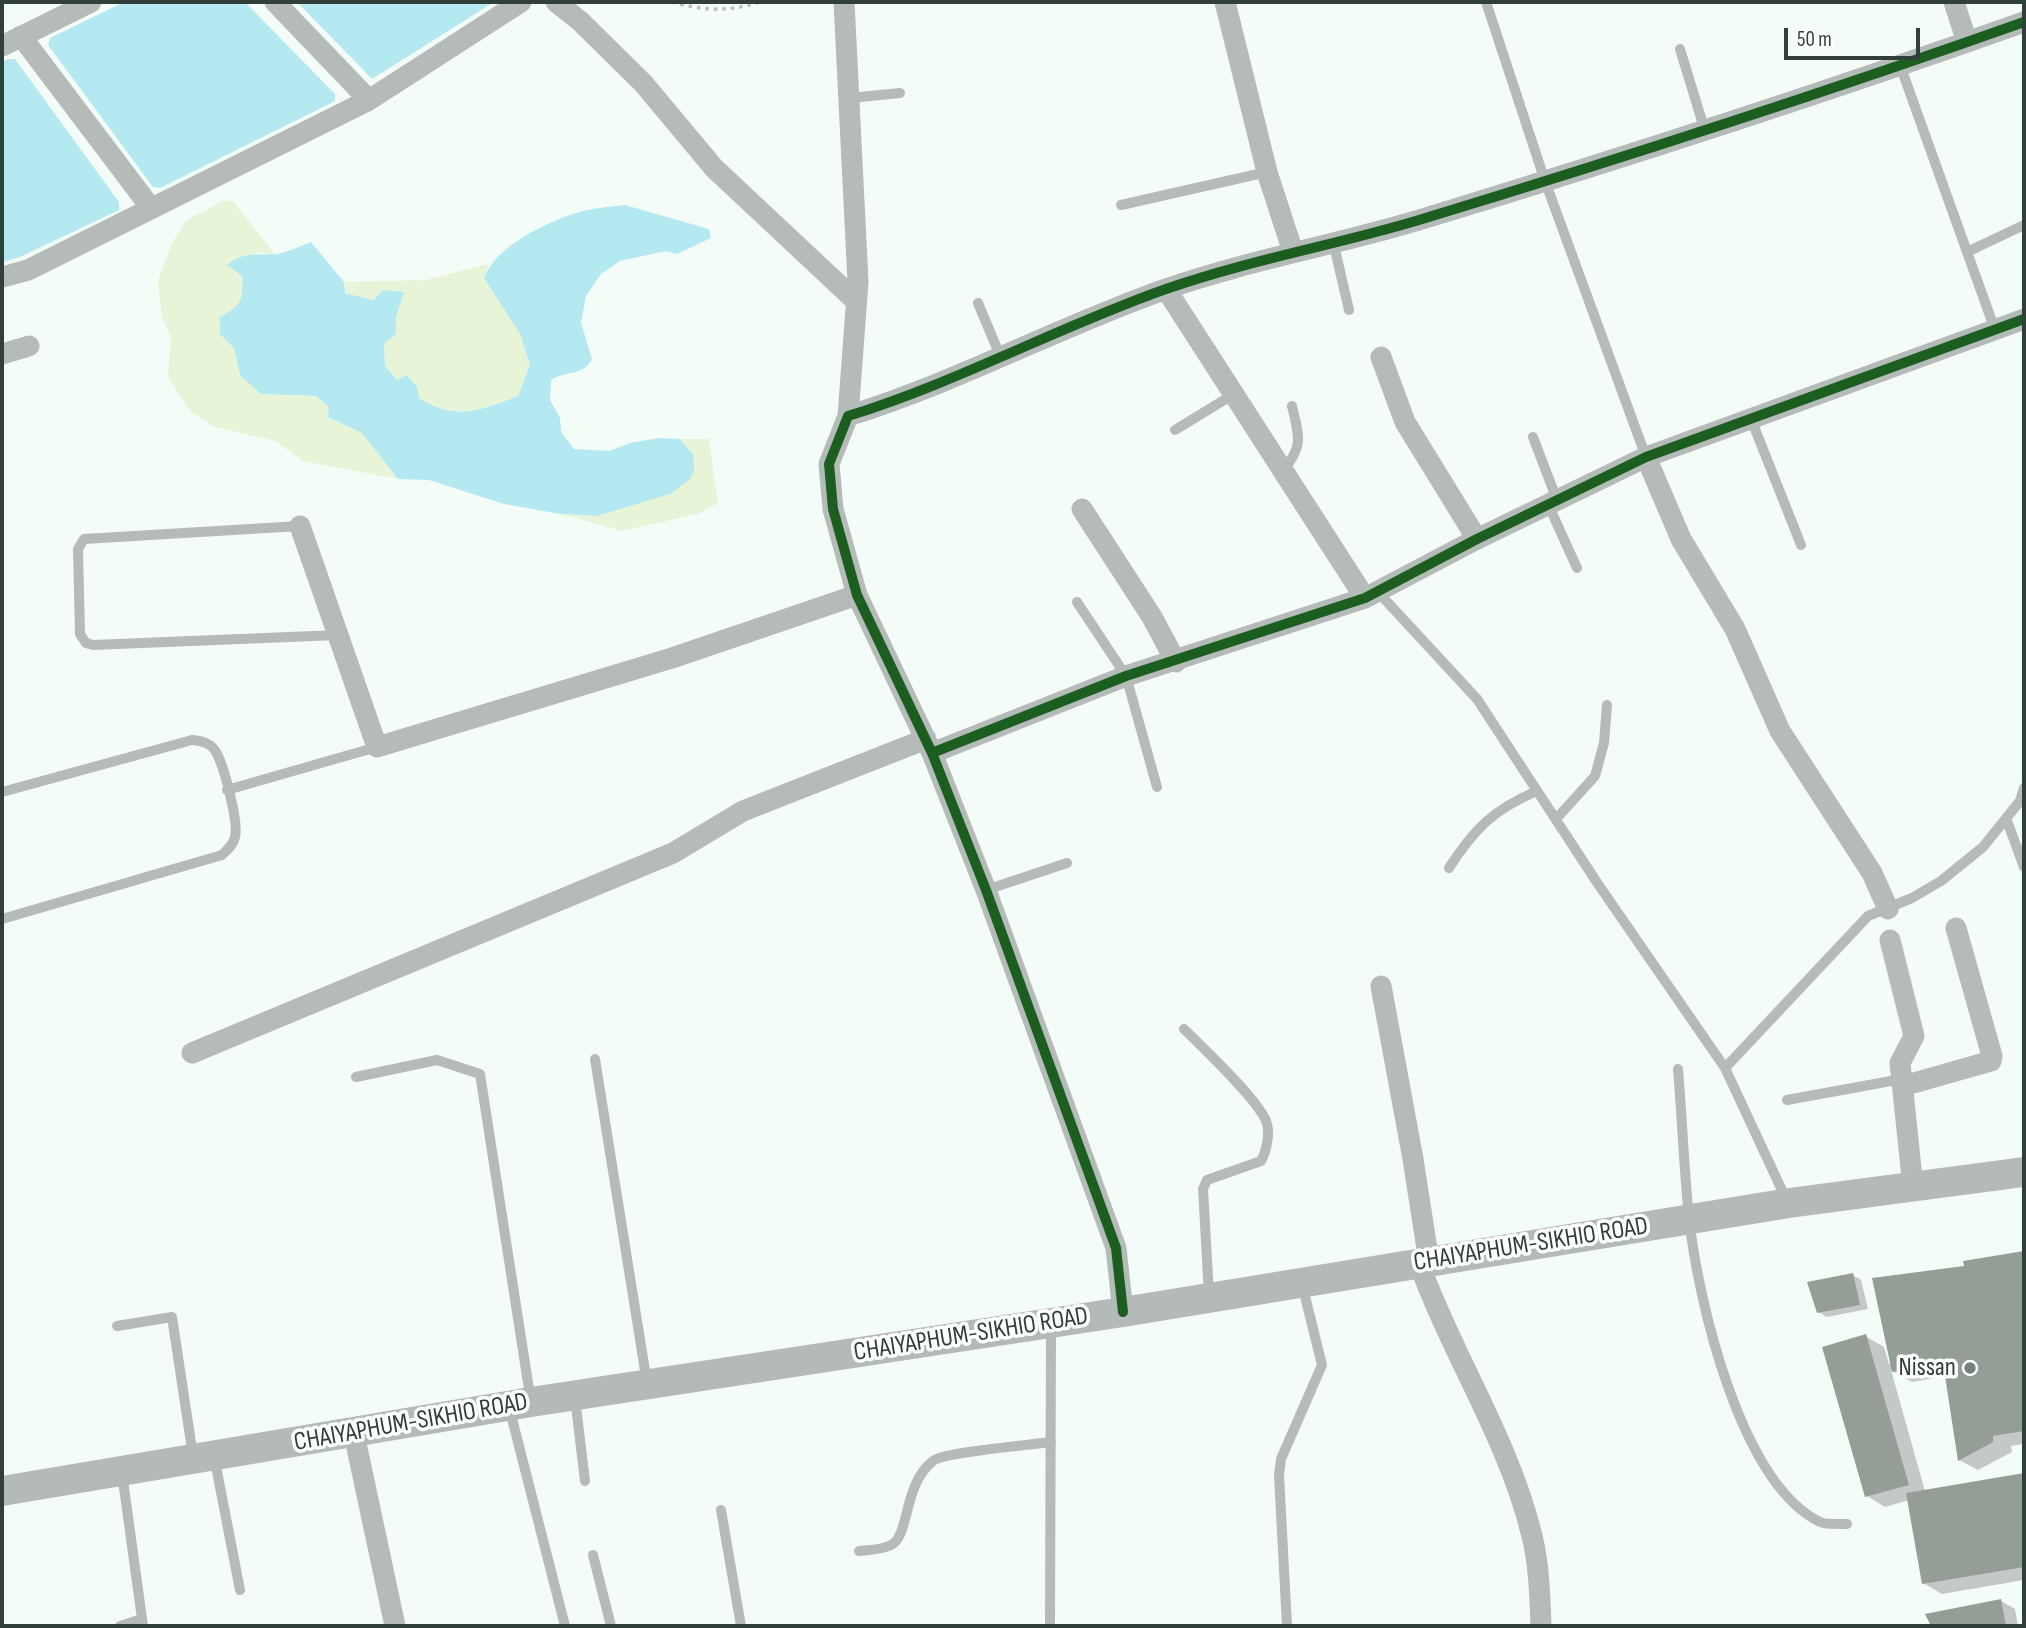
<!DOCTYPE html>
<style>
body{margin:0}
#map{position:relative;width:2026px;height:1628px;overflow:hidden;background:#f4fcf8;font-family:"Sofia Sans Condensed",sans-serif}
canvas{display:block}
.frame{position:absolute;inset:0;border:4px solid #303f38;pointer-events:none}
.scale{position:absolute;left:1784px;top:28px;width:136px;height:32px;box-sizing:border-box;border:4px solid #303f38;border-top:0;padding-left:9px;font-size:21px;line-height:24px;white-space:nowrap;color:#303f38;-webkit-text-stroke:5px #fff;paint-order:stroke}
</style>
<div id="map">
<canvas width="2026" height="1628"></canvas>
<div class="frame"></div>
<div class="scale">50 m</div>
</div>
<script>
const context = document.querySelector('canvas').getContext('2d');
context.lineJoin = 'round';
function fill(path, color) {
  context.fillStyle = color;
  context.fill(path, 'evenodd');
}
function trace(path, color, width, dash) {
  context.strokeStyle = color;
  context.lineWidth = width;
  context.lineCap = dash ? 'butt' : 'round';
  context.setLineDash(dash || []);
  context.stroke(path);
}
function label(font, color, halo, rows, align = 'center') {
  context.font = font + ' "Sofia Sans Condensed",sans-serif';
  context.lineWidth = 7;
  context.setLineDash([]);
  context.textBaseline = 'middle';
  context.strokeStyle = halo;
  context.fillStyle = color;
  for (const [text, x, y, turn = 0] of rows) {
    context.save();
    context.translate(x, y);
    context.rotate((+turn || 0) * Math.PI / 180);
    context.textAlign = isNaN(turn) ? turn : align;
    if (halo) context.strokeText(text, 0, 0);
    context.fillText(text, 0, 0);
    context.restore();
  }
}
const green = new Path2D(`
 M 224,200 L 234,202 L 275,254 L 258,252 L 242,276 L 244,295 L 239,307 L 220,317 L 234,348 L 240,375 L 296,396 L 316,396 L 329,407 L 329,417 L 362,433 L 398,479 L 303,461 L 275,441 L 215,427 L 190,411 L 168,377 L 171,338 L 162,317 L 158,281 L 172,243 L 186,221 Z
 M 489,264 L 484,278 L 520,334 L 530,365 L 518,396 C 479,411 456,421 419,398 L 417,387 L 408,375 L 397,380 L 385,366 L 384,343 L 396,334 L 396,317 L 373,300 L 345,293 L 344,282 L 426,280 Z
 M 680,439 L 709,439 L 718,503 L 697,514 L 622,531 L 560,514 L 597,516 L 693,454 Z`);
const water = new Path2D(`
 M 124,2 L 245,2 L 335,94 L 335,101 L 160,188 L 153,187 L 48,45 L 50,38 Z
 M 297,2 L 494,2 L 372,79 Z
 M 8,59 L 15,59 L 119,202 L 119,210 L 20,257 L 2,262 L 2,62 Z
 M 625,205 L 709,229 L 711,238 L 677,254 L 666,251 L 620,261 L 601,274 L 586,296 L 581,323 L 592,359 C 583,377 566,370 551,380 L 550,400 L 560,418 L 561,432 L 574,449 L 609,451 L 630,443 L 659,438 L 680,439 L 693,454 L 694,471 L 690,479 L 670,494 L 597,516 L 560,514 L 504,504 L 429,480 L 398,479 L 362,433 L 328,417 L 329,407 L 316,396 L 261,394 L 240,375 L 234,348 L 220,334 L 220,317 C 241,306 244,300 242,276 L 227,265 C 243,252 254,255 274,254 C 285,254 300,246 311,242 L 344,282 L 345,293 L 373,300 L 383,290 L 404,292 L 396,317 L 396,334 L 384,344 L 385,366 L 397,380 L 407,375 L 417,387 L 419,398 C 456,421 479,411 518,396 L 530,365 L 520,334 L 484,278 C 496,246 545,223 576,213 C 591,208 609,207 625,205 Z`);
const shadow = new Path2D(`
 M 2024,1253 L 2024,1444 L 2011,1446 L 2012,1452 L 1978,1470 L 1959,1460 L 1946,1376 L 1912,1382 L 1891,1370 L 1925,1491 L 2024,1475 L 2024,1580 L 1942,1594 L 1923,1583 L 1909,1500 L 1885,1507 L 1867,1496 L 1865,1336 L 1884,1347 L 1889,1364 L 1892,1363 L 1966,1267 L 1965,1262 Z
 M 1853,1275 L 1861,1280 L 1868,1309 L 1827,1317 L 1818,1312 Z
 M 2001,1601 L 2015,1609 L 2018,1626 L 1932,1626 L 1928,1615 Z`);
const building = new Path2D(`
 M 2024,1251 L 2024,1431 L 1993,1436 L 1993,1442 L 1958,1461 L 1943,1363 L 1892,1372 L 1872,1278 L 1964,1266 L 1963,1261 Z
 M 1853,1273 L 1860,1305 L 1817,1313 L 1807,1282 Z
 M 1866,1334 L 1909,1485 L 1865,1497 L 1822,1347 Z
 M 2024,1473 L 2024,1567 L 1922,1584 L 1906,1493 Z
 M 2001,1599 L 2006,1626 L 1931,1626 L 1925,1614 Z`);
const path = new Path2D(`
 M 672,2 C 704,11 728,12 760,2`);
const service = new Path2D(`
 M 1486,2 L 1545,181 L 1646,457
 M 1680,49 L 1705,131
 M 1900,65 L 1995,330
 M 850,98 L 900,93
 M 1121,205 L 1267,172
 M 1333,241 L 1349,310
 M 1967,252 L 2024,225
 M 978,303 L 1001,358
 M 1751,419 L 1801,545
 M 1175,430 L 1234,394
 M 1533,437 L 1557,500
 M 1283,471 C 1304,445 1299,437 1292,406
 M 1548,504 L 1577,568
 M 300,526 L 84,539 L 78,549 L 80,634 L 86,643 L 93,645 L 338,635
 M 1378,592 L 1477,699 L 1598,884 L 1725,1068 L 1787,1201
 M 1077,602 L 1126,676 L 1157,787
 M 227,790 L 377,747
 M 2,792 L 192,740 C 202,741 211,743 216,752 C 224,766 239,823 235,837 C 233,845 228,849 222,855 L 2,919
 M 2006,818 L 2024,867
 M 1556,819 L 1595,776 L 1604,743 L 1607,705
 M 1449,868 C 1474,829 1494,809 1537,791
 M 986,890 L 1067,863
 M 1184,1029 C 1202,1047 1262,1103 1267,1124 C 1270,1135 1266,1152 1261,1161 L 1207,1180 L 1203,1189 L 1209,1295
 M 595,1059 L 647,1383
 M 1725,1068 L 1868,916 L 1912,898 L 1941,881 L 1983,847 L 2020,801 L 2024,788
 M 1678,1069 C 1682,1118 1684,1168 1689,1218 C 1698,1300 1740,1483 1820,1522 C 1827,1525 1839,1524 1847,1524
 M 356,1077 L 437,1060 L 480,1074 L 531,1402
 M 1787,1100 L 1902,1079
 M 117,1326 L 172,1317 L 193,1456
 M 575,1398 L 585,1481
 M 509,1407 L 565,1626
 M 214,1456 L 240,1590
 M 122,1473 L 143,1626
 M 721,1510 L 741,1626
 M 859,1551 C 868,1550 882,1550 891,1545 C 910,1536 903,1484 933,1461 C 944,1452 1031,1445 1051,1442
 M 593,1555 L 611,1626
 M 120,1626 L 142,1619
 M 1050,1626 L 1051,1326
 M 1287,1626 L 1279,1475 L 1281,1459 L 1322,1365 L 1302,1284`);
const minor = new Path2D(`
 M 275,2 L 369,100
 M 556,2 L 580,21 L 643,83 L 714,168 L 856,301
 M 844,2 L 858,282 L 848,416
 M 1225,2 L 1267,172 L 1293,252
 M 1954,2 L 1967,42
 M 21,36 L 151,208
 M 2,46 L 91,2
 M 2,277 L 28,270 L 369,100 L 521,2
 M 1166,289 L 1365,598
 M 2,354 L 29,346
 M 1381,357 L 1405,422 L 1477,539
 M 1646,457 L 1681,539 L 1735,629 L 1780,731 L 1872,873 L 1888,909
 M 1082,509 L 1152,617 L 1176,662
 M 300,526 L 377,747 L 672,658 L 857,595
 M 932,753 L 1126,676 L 1365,598 L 1477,539 L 1646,457 L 2024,319
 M 1890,940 L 1914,1036 L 1900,1063 L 1913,1187
 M 1381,986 L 1413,1159 L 1429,1262
 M 192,1053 L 673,853 L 743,811 L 926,739
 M 1903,1086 L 1991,1061 L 1992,1056 L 1956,928
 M 1419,1263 C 1452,1355 1509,1440 1532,1536 C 1539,1564 1540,1597 1541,1626
 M 1123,1312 L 1116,1248 L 986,890 L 932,753 L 857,595 L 833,509 L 829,464 L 848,416 C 958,382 1058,327 1166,289 C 1249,260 1336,245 1419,220 C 1623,158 1824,93 2024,22
 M 354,1434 L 395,1626`);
const secondary = new Path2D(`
 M 2,1491 L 531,1402 L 1123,1312 L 1789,1203 L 2024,1172`);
const cycleway = new Path2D(`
 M 932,753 L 1126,676 L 1365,598 L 1477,539 L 1646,457 L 2024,319
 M 1123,1312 L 1116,1248 L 986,890 L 932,753 L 857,595 L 833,509 L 829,464 L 848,416 C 958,382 1058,327 1166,289 C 1249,260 1336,245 1419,220 C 1623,158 1824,93 2024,22`);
const markers = [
 [1970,1368,7,"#75817b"]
];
const streetNames = [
 ["CHAIYAPHUM-SIKHIO ROAD",1531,1245,-9],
 ["CHAIYAPHUM-SIKHIO ROAD",971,1335,-9],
 ["CHAIYAPHUM-SIKHIO ROAD",411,1423,-10]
];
const poiNames = [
 ["Nissan",1956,1368]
];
fill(green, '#e8f4d8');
fill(water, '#b5e9f2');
fill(shadow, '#0003');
fill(building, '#959d97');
trace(path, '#b8bfbc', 3.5, [3.5, 5]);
trace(service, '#b4bbb9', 10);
trace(minor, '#b4bbb9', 21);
trace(secondary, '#b3bab8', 30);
trace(cycleway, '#1b5e20', 10);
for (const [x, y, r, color] of markers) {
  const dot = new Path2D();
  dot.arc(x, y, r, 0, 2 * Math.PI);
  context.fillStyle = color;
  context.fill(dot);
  trace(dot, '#fff', 2.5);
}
label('26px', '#303f38', '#fff', streetNames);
label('26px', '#303f38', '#fff', poiNames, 'right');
</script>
